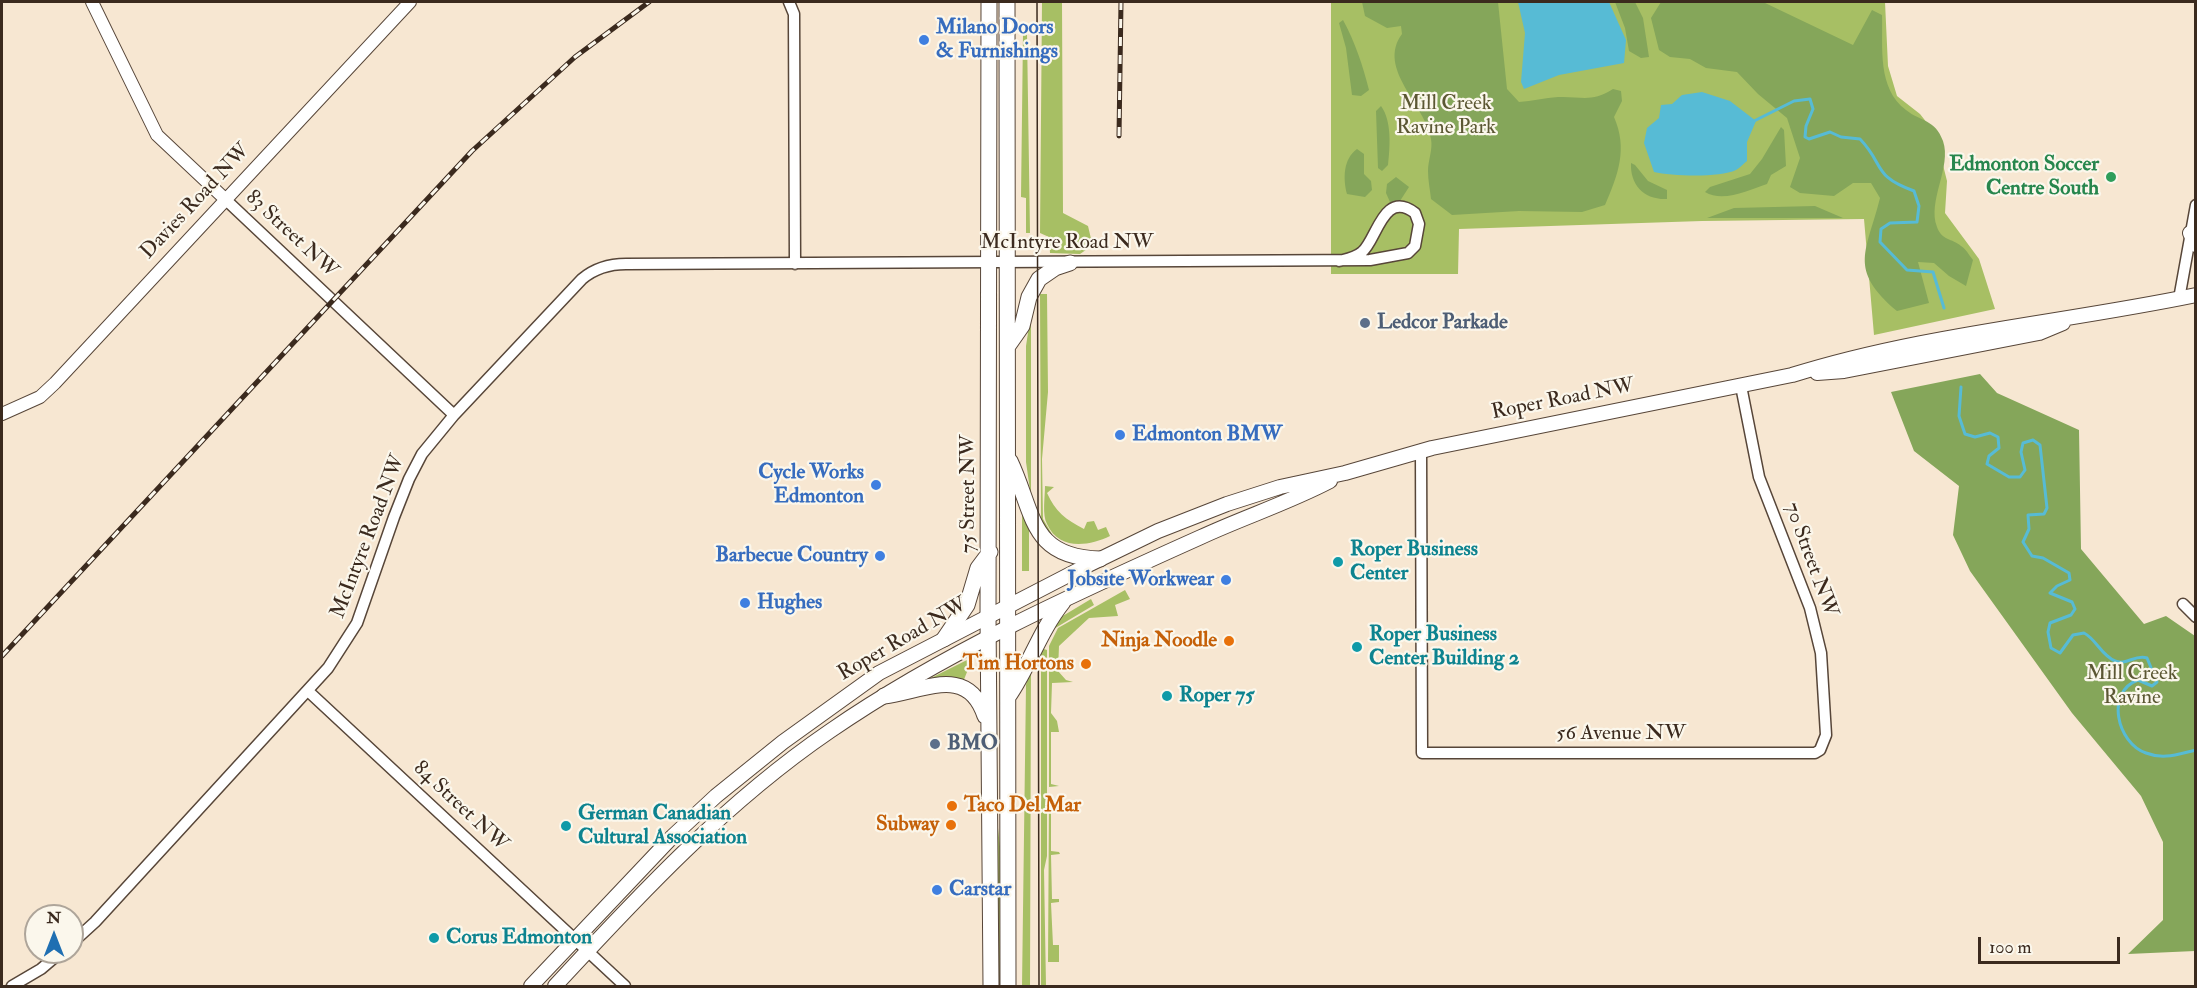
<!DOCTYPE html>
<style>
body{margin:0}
#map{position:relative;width:2197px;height:988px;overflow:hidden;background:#f7e7d2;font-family:"IM FELL Double Pica",serif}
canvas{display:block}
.frame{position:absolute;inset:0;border:3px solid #3b2a1e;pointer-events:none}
.north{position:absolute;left:24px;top:904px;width:60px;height:60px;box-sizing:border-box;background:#fbf7ec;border:2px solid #aea59a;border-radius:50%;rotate:0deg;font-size:16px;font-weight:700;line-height:24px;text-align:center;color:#3b2a1e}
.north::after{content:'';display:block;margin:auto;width:21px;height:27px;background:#1f6fb2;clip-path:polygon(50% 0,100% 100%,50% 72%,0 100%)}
.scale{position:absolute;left:1978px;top:937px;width:142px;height:27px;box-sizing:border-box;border:3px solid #3b2a1e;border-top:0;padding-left:8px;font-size:18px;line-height:21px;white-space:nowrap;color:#3b2a1e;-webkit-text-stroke:4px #fbf7ec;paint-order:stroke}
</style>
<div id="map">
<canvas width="2197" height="988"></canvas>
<div class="frame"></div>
<div class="north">N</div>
<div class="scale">100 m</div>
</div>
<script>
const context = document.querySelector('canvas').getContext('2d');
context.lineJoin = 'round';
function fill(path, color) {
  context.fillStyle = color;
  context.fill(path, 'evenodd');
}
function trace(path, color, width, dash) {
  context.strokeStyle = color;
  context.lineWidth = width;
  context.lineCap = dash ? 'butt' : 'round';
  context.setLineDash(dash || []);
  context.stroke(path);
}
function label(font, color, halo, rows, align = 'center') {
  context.font = font + ' "IM FELL Double Pica",serif';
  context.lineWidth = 4.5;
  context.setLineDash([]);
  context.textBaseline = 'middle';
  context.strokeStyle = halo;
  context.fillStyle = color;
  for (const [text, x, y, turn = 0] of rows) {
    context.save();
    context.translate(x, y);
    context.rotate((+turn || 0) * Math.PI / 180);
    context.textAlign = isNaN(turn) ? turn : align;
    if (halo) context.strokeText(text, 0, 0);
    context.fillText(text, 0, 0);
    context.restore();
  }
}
const green = new Path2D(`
 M 1042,2 L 1062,2 L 1063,213 L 1088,226 L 1092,243 L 1096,243 L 1080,254 L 1050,253 L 1049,237 L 1040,233 Z
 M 1331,2 L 1885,2 L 1888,66 L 1897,96 L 1920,114 L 1935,133 L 1947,181 L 1945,213 L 1979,259 L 1995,309 L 1874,335 L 1864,219 L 1702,221 L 1459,229 L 1458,274 L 1331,274 Z
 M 1023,34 L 1027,34 L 1030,233 L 1026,233 L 1026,198 L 1021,197 Z
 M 1040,294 L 1047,294 L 1048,392 L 1042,459 L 1043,519 L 1056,541 L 1041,524 Z
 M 1031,313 L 1031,497 L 1026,462 L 1026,346 Z
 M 1045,486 L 1054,487 L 1047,493 C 1055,511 1066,520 1084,529 L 1087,522 L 1094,521 L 1098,530 L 1106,527 L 1110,536 C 1089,546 1059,551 1047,524 C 1042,515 1045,497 1045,486 Z
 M 1022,507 L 1029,527 L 1029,571 L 1022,571 Z
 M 1125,590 L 1130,599 L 1115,605 L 1118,616 L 1089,618 L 1059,646 L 1058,671 L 1066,680 L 1073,682 L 1052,683 L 1051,713 L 1057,721 L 1059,732 L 1051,732 L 1051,784 L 1059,786 L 1049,787 L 1049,646 L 1058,628 Z
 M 1091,599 L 1094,605 L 1052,630 L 1061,617 Z
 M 1041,648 L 1047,650 L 1047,856 L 1044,870 L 1046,986 L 1041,986 Z
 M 973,657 L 963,682 L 923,682 Z
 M 1031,666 L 1030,986 L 1022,986 L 1026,685 Z
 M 1049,802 L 1059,806 L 1051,808 L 1051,851 L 1059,852 L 1060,854 L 1051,855 L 1052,899 L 1059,899 L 1059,902 L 1051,903 L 1053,945 L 1059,945 L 1059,962 L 1048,962 Z
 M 998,828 L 1002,865 L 1002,986 L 998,986 Z`);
const forest = new Path2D(`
 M 1362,2 L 1498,2 L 1507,89 L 1519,102 C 1532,101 1545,98 1558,97 C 1581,96 1591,103 1613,89 L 1621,91 L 1622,101 L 1614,117 C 1628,149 1618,175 1605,205 L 1582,212 L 1519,211 L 1452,215 L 1431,199 C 1430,190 1428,180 1428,171 C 1428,160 1433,150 1431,139 C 1426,105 1376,69 1402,34 L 1401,26 L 1387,28 L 1365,16 Z
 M 1615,2 L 1635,2 L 1643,18 L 1649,57 L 1641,58 L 1629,51 L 1625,28 Z
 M 1661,2 L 1763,2 L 1853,45 L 1872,10 L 1882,15 C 1883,48 1877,88 1906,110 C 1921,122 1935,119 1943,141 C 1952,167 1927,201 1937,227 C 1942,241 1952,238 1961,246 C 1966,249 1969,255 1973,260 L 1966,286 L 1949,276 L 1934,263 L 1918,262 L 1929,303 L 1897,311 C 1847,269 1867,251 1880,198 L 1871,183 L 1853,183 L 1834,196 L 1800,193 L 1790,187 L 1800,158 L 1787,118 L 1758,94 L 1737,72 L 1706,68 L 1690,59 L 1670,57 L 1659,50 L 1651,18 Z
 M 1343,20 C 1355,42 1363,66 1369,90 L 1361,96 L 1352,95 L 1346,48 L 1339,23 Z
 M 1381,106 C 1392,121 1390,147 1388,165 L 1382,171 L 1378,168 L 1376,111 Z
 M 1781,127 L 1784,130 L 1786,166 L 1771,175 L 1767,184 C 1749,190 1723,203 1705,192 L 1710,187 L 1750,174 L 1762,159 Z
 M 1357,149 L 1364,154 L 1364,174 L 1371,181 L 1372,190 L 1365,197 L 1347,194 C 1343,179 1343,159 1357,149 Z
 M 1631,163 L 1635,165 L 1648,181 L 1667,190 L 1667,199 C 1644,200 1630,185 1631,163 Z
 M 1396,177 L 1409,187 L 1400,201 L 1390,202 L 1386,193 L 1387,184 Z
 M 1815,206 L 1843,218 L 1707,218 L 1734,208 Z
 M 1980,374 L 1997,393 L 2079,430 L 2081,549 L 2144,624 L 2166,616 L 2195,636 L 2195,951 L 2128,954 L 2163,920 L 2163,842 L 2141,796 L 2072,713 L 1970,571 L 1953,535 L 1959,486 L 1914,451 L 1891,392 Z`);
const water = new Path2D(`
 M 1518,2 L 1609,2 L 1626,40 L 1624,63 L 1559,75 L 1524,89 L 1521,82 L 1525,33 Z
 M 1702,92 L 1730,101 L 1756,121 L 1747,142 L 1747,161 C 1744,163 1740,168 1736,170 C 1719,178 1672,176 1654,172 L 1644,143 L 1647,128 L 1659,118 L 1661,105 L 1672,104 L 1682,95 Z`);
const stream = new Path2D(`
 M 1752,122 L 1794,101 L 1810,99 L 1813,109 L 1806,126 L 1805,137 L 1809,139 L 1830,132 L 1841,137 L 1860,139 C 1885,165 1872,176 1914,191 L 1919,206 L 1917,222 L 1890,223 L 1881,229 L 1880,242 L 1907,270 L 1933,272 L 1944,308
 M 1961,387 L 1959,416 L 1965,434 L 1975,437 L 1990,433 L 1998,437 L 1999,448 L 1989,456 L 1987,464 L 2009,477 L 2020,477 L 2025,470 L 2021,452 L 2023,443 L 2033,440 L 2040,445 L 2047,508 L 2044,514 L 2028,515 L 2029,529 L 2023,542 L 2032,556 L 2043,558 L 2069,573 L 2070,580 L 2057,586 L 2050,593 L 2072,602 L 2075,609 L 2071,615 L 2050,623 L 2048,632 L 2051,648 L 2060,653 L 2073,635 L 2084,633 C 2096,639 2101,655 2115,661 C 2126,666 2135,654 2147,658 L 2157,682 L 2152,686 L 2138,680 C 2105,692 2117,743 2146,753 C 2164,760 2178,754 2196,750`);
const minor = new Path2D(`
 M 789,2 L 794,14 L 795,264
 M 225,199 L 454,415
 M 2179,299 L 2196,205
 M 1421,450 L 1422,753 L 1815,753 L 1820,750 L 1826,735 L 1821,653 L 1810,608 L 1759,477 L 1741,386
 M 2183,604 L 2196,617
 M 308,691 L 625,986
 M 72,943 L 95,922 L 328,668 L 357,623 L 394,517 L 409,479 L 422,454 L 454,415 L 582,279 C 595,268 609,264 626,264 L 1370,260 L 1408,253 L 1415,246 L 1419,224 L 1415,213 C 1383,189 1377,240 1362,252 C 1355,258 1347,259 1339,261
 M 12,986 L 41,969 L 61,952`);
const tertiary = new Path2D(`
 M 92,2 L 157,135 L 225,199
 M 2,414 L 40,397 L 55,383 L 410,2`);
const secondary = new Path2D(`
 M 2190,233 L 2196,245
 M 1817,373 L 1844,371 L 2039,333 L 2063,323
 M 531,986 L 673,836 L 716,796 L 783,742 L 879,673 L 1086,566 L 1158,531 L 1227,504 L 1280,487 L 1345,473 L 1432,448 L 1792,375 C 1923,334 2061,323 2196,295
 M 555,986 C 640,894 726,802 830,731 C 943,653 1076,593 1201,537 C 1244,517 1288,503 1330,481`);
const primary = new Path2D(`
 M 989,2 L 988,616 L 991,986
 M 1007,2 L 1008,986
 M 1008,346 L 1022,326 L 1029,297 L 1039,279 L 1055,268 L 1070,263
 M 1010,461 C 1035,514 1029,557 1100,559
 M 944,639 L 967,605 L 978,568 L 990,552
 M 884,696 C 924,691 968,664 985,716
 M 1008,697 C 1029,667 1039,632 1063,602`);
const tram = new Path2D(`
 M 1037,2 L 1039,986`);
const rail = new Path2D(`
 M 1119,136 L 1121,2
 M 2,656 L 472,151 L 575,57 L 649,2`);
const markers = [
 [924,40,6,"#3f7fe0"],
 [2111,177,6,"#2e9e5b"],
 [1365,323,6,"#5c6f8a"],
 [1120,435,6,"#3f7fe0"],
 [876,485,6,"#3f7fe0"],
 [880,556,6,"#3f7fe0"],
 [1338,562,6,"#0f9aa8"],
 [1226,580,6,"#3f7fe0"],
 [745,603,6,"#3f7fe0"],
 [1229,641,6,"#e8710a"],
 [1357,647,6,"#0f9aa8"],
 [1086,664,6,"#e8710a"],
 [1167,696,6,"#0f9aa8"],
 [935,744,6,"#5c6f8a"],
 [952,806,6,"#e8710a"],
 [951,825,6,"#e8710a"],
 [566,826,6,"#0f9aa8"],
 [937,890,6,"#3f7fe0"],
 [434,938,6,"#0f9aa8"]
];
const shopNames = [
 ["Milano Doors",936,28],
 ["& Furnishings",936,52],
 ["Edmonton BMW",1132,435],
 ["Cycle Works",864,473,"right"],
 ["Edmonton",864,497,"right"],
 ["Barbecue Country",868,556,"right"],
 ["Jobsite Workwear",1214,580,"right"],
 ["Hughes",757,603],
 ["Carstar",949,890]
];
const parkNames = [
 ["Mill Creek",1446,104],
 ["Ravine Park",1446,128],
 ["Mill Creek",2132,674],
 ["Ravine",2132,698]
];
const leisureNames = [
 ["Edmonton Soccer",2099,165],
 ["Centre South",2099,189]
];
const streetNames = [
 ["Davies Road NW",196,202,-47],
 ["83 Street NW",291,235,43],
 ["McIntyre Road NW",1067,243],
 ["Roper Road NW",1563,400,-11],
 ["75 Street NW",969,494,-90],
 ["McIntyre Road NW",369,537,-69],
 ["70 Street NW",1810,560,70],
 ["Roper Road NW",903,640,-30],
 ["56 Avenue NW",1621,734],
 ["84 Street NW",460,807,43]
];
const serviceNames = [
 ["Ledcor Parkade",1377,323],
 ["BMO",947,744]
];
const cultureNames = [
 ["Roper Business",1350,550],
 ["Center",1350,574],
 ["Roper Business",1369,635],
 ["Center Building 2",1369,659],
 ["Roper 75",1179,696],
 ["German Canadian",578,814],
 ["Cultural Association",578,838],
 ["Corus Edmonton",446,938]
];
const foodNames = [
 ["Ninja Noodle",1217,641],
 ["Tim Hortons",1074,664],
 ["Taco Del Mar",964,806,"left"],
 ["Subway",939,825]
];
fill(green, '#a7bf64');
fill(forest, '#85a65a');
fill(water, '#57bbd5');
trace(stream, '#57bbd5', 3);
trace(minor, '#574639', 13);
trace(tertiary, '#574639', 14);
trace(secondary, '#574639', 16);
trace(primary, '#574639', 17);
trace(minor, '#fff', 10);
trace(tertiary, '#fff', 12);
trace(secondary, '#fff', 14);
trace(primary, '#fff', 15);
trace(tram, '#3b2a1e', 1.5);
trace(rail, '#3b2a1e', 5);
trace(rail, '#fbf7ec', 3, [9]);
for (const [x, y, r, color] of markers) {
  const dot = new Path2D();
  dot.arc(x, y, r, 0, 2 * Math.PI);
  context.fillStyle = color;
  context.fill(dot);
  trace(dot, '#fbf7ec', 2);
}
label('bold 21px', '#366cbe', '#fbf7ec', shopNames, 'left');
label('21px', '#5b5733', '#fbf7ec', parkNames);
label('bold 21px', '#27864d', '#fbf7ec', leisureNames, 'right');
label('21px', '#3b2a1e', '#fbf7ec', streetNames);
label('bold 21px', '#4e5e75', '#fbf7ec', serviceNames, 'left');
label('bold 21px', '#0d838f', '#fbf7ec', cultureNames, 'left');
label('bold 21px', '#c56008', '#fbf7ec', foodNames, 'right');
</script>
